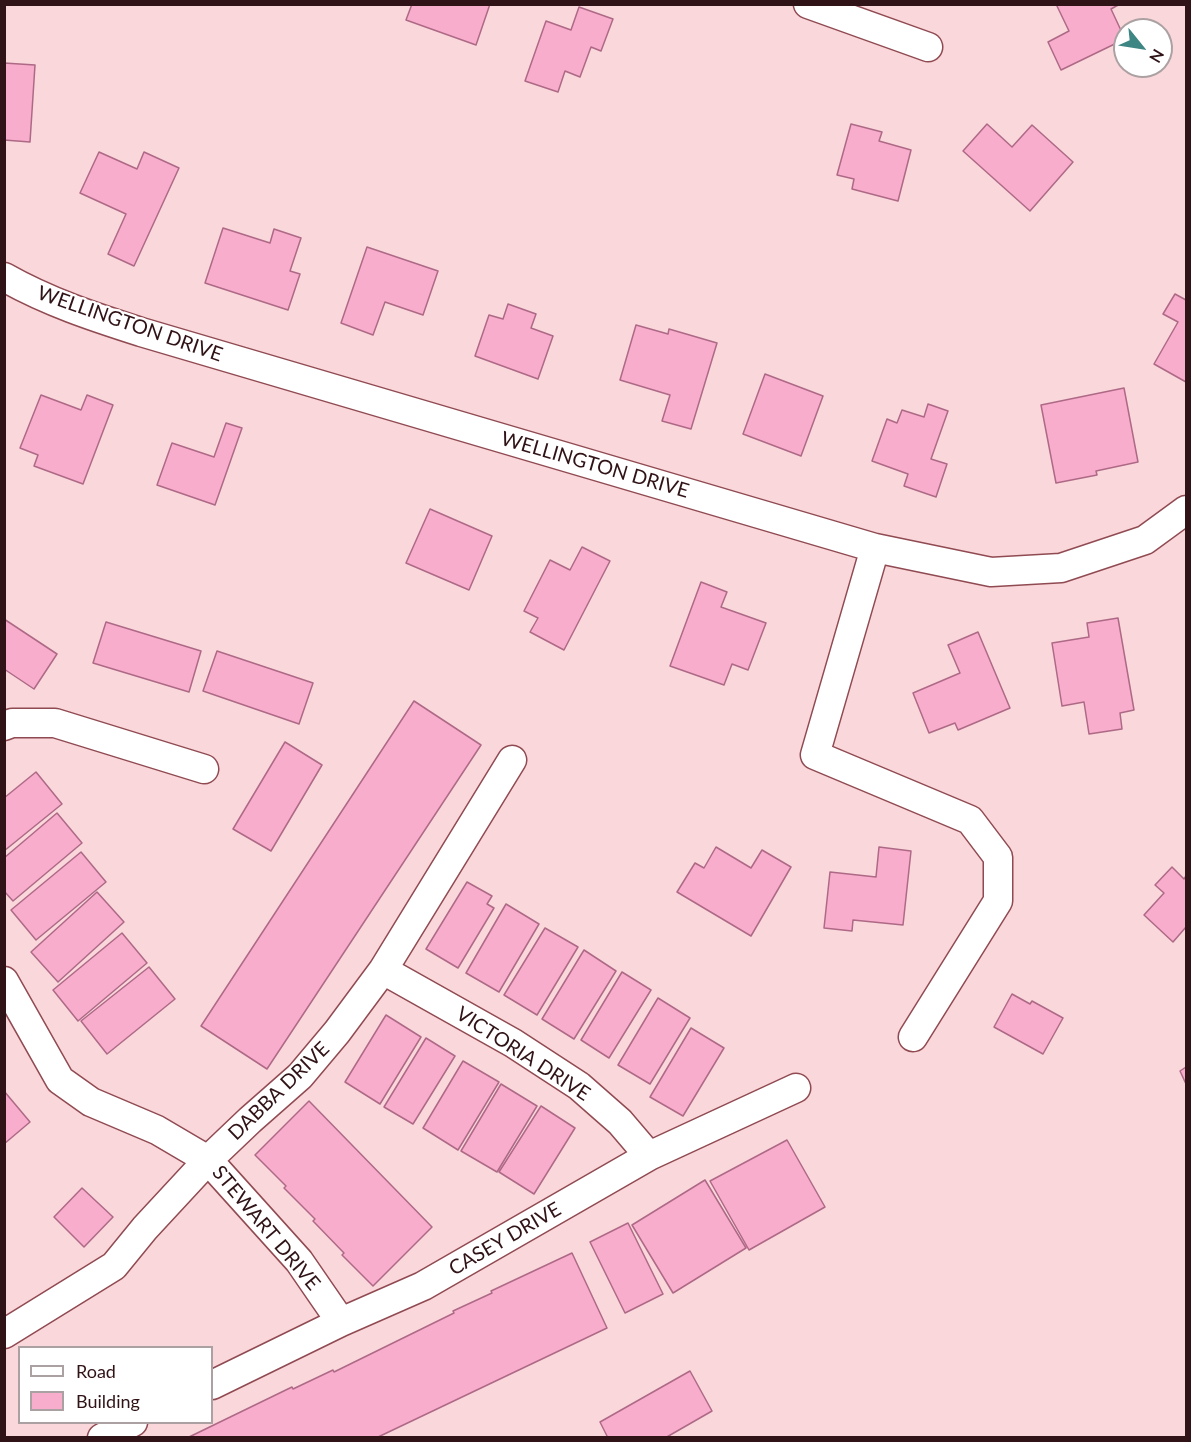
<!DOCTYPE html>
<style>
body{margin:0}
#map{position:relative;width:1191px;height:1442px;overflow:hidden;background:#f9d7da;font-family:Lato,sans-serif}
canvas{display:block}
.frame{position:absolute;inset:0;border:6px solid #301317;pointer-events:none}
.legend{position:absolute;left:18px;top:1346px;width:195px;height:78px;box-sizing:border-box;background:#fff;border:2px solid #aca1a2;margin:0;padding:8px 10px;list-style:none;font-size:18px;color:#301317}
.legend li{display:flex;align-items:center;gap:12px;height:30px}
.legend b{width:30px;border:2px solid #aca1a2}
.north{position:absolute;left:1113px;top:18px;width:60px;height:60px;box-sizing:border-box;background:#fff;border:2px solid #aca1a2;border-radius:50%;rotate:120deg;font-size:16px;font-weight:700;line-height:24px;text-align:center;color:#301317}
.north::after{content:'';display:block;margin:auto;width:21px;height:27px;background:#3e8684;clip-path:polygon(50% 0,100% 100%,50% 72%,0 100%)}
</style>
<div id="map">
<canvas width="1191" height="1442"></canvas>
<div class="frame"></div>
<ul class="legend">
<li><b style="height:8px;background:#fff"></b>Road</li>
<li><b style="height:16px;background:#f8adcc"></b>Building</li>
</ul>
<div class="north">N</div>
</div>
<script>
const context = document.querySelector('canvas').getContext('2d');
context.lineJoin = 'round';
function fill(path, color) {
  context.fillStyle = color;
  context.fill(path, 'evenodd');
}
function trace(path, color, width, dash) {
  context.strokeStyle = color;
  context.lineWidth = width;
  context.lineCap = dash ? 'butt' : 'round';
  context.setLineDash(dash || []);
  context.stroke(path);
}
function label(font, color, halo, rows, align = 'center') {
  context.font = font + ' Lato,sans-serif';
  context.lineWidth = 4.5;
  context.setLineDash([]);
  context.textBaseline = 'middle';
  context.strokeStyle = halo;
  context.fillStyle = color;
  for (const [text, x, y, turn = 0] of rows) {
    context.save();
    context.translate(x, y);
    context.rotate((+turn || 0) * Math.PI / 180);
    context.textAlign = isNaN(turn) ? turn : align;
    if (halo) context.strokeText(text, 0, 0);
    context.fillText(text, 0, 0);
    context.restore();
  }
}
const building = new Path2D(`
 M 412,4 L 490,4 L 476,45 L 406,20 Z
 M 1056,4 L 1120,4 L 1111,9 L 1125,39 L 1061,70 L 1048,42 L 1069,31 Z
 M 579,7 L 613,19 L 601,51 L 591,47 L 580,77 L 565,71 L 558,92 L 525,81 L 546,21 L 571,30 Z
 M 4,63 L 35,65 L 30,142 L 4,140 Z
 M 851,124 L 882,132 L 879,141 L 911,150 L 898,201 L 852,189 L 854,179 L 837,175 Z
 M 987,124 L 1012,147 L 1032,125 L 1073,162 L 1030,211 L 963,151 Z
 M 99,152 L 137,169 L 144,152 L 179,168 L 134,266 L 108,254 L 126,214 L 80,193 Z
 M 223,228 L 270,243 L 274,229 L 301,238 L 290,271 L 300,274 L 288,310 L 205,283 Z
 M 367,247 L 438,271 L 423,315 L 385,302 L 373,335 L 341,323 Z
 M 1175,294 L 1186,300 L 1186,382 L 1154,364 L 1178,322 L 1163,314 Z
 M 508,304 L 536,314 L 531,328 L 553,336 L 538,379 L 475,356 L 489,315 L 503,319 Z
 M 636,325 L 668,334 L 669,329 L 717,343 L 691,429 L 662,421 L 670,395 L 620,380 Z
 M 765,374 L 823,396 L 801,456 L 743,434 Z
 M 1124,388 L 1138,462 L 1096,471 L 1097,475 L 1056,483 L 1041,405 Z
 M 41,395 L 81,410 L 87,395 L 113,405 L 83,484 L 34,466 L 38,455 L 20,448 Z
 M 928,404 L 948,411 L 931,459 L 947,464 L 936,497 L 904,486 L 908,474 L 872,461 L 887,419 L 897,423 L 902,410 L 924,417 Z
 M 226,423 L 242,428 L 215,505 L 157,485 L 172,443 L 214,457 Z
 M 430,509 L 492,536 L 469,590 L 406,563 Z
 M 582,547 L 610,561 L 564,650 L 530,632 L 538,618 L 524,611 L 550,560 L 570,570 Z
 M 701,582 L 727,592 L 721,607 L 766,623 L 748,670 L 732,664 L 724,685 L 670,666 Z
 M 1118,618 L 1134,710 L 1120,713 L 1122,729 L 1089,734 L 1084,702 L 1062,706 L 1052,643 L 1089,637 L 1087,623 Z
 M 4,619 L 57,654 L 34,689 L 4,669 Z
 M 106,622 L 201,651 L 189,692 L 93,663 Z
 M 978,632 L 1010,708 L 958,730 L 955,723 L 929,733 L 913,693 L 960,673 L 948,645 Z
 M 217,651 L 313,683 L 299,724 L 203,691 Z
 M 414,701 L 481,745 L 267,1069 L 201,1026 Z
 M 285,742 L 322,765 L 271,851 L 233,829 Z
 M 36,772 L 62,804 L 4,851 L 4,798 Z
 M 57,813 L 82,843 L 13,901 L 4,891 L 4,858 Z
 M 716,847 L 751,868 L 762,850 L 791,867 L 751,936 L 677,892 L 695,863 L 704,868 Z
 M 879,847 L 911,851 L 903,925 L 853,920 L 852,931 L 824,928 L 830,872 L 876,877 Z
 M 81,852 L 106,882 L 36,940 L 11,910 Z
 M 1172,867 L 1184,879 L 1186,876 L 1186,927 L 1173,942 L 1144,915 L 1164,893 L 1155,885 Z
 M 467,882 L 492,896 L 487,904 L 494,908 L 458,968 L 426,949 Z
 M 97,892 L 124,922 L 58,982 L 31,952 Z
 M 506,904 L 539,924 L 499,992 L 466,973 Z
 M 545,928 L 578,947 L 537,1015 L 504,995 Z
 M 122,933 L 147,963 L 78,1021 L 53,990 Z
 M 584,950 L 616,971 L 574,1039 L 542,1019 Z
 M 149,967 L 175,999 L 107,1054 L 81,1021 Z
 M 622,972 L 651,990 L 609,1058 L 581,1040 Z
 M 1012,994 L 1030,1004 L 1032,1001 L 1063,1018 L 1043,1054 L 994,1027 Z
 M 658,998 L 690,1018 L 650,1084 L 618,1065 Z
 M 386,1015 L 421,1037 L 380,1104 L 345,1082 Z
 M 691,1028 L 724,1048 L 683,1116 L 650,1097 Z
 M 426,1038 L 455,1056 L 413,1124 L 384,1107 Z
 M 463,1061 L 499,1082 L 458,1150 L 423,1128 Z
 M 1186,1067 L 1186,1084 L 1180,1071 Z
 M 501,1084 L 537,1106 L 497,1172 L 461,1151 Z
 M 4,1091 L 30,1122 L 4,1144 Z
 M 309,1101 L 432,1227 L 373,1286 L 342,1255 L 344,1253 L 313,1221 L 315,1219 L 284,1188 L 286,1186 L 255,1155 Z
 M 541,1106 L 575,1128 L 534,1194 L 499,1172 Z
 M 787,1140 L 825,1207 L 749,1250 L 710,1181 Z
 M 705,1180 L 746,1248 L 673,1293 L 632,1225 Z
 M 82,1188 L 113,1217 L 84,1247 L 54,1217 Z
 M 628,1223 L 663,1294 L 625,1313 L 590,1242 Z
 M 572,1253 L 607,1328 L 376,1438 L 187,1438 L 292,1387 L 293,1389 L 333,1370 L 334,1372 L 454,1313 L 453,1311 L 492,1293 L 491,1291 Z
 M 690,1371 L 712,1411 L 665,1438 L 608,1438 L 600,1422 Z`);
const minor = new Path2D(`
 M 808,4 L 928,47
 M 4,277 C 48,302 94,317 141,332 L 875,548 L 991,572 L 1061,568 L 1145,540 L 1186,510
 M 875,548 L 815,755 L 970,820 L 998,857 L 998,901 L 913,1037
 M 4,726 L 12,723 L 55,723 L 204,769
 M 383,970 L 513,1043 L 579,1086 L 620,1122 L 649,1156
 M 4,981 L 60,1080 L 91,1102 L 157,1130 L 208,1160 L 299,1261 L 341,1322
 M 4,1334 L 114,1266 L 145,1228 L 208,1160 L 250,1120 L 300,1076 L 337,1032 L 383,970 L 512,760
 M 212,1385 L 341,1322 L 423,1286 L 649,1156 L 796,1088
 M 102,1438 L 133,1422`);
const streetNames = [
 ["WELLINGTON DRIVE",130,324,19],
 ["WELLINGTON DRIVE",595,465,16],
 ["VICTORIA DRIVE",523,1054,33],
 ["DABBA DRIVE",279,1091,-44],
 ["STEWART DRIVE",266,1228,50],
 ["CASEY DRIVE",505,1239,-30]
];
fill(building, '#f8adcc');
trace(building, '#ae6986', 1.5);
trace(minor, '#904a52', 31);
trace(minor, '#fff', 28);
label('20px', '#301317', '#fff', streetNames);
</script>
